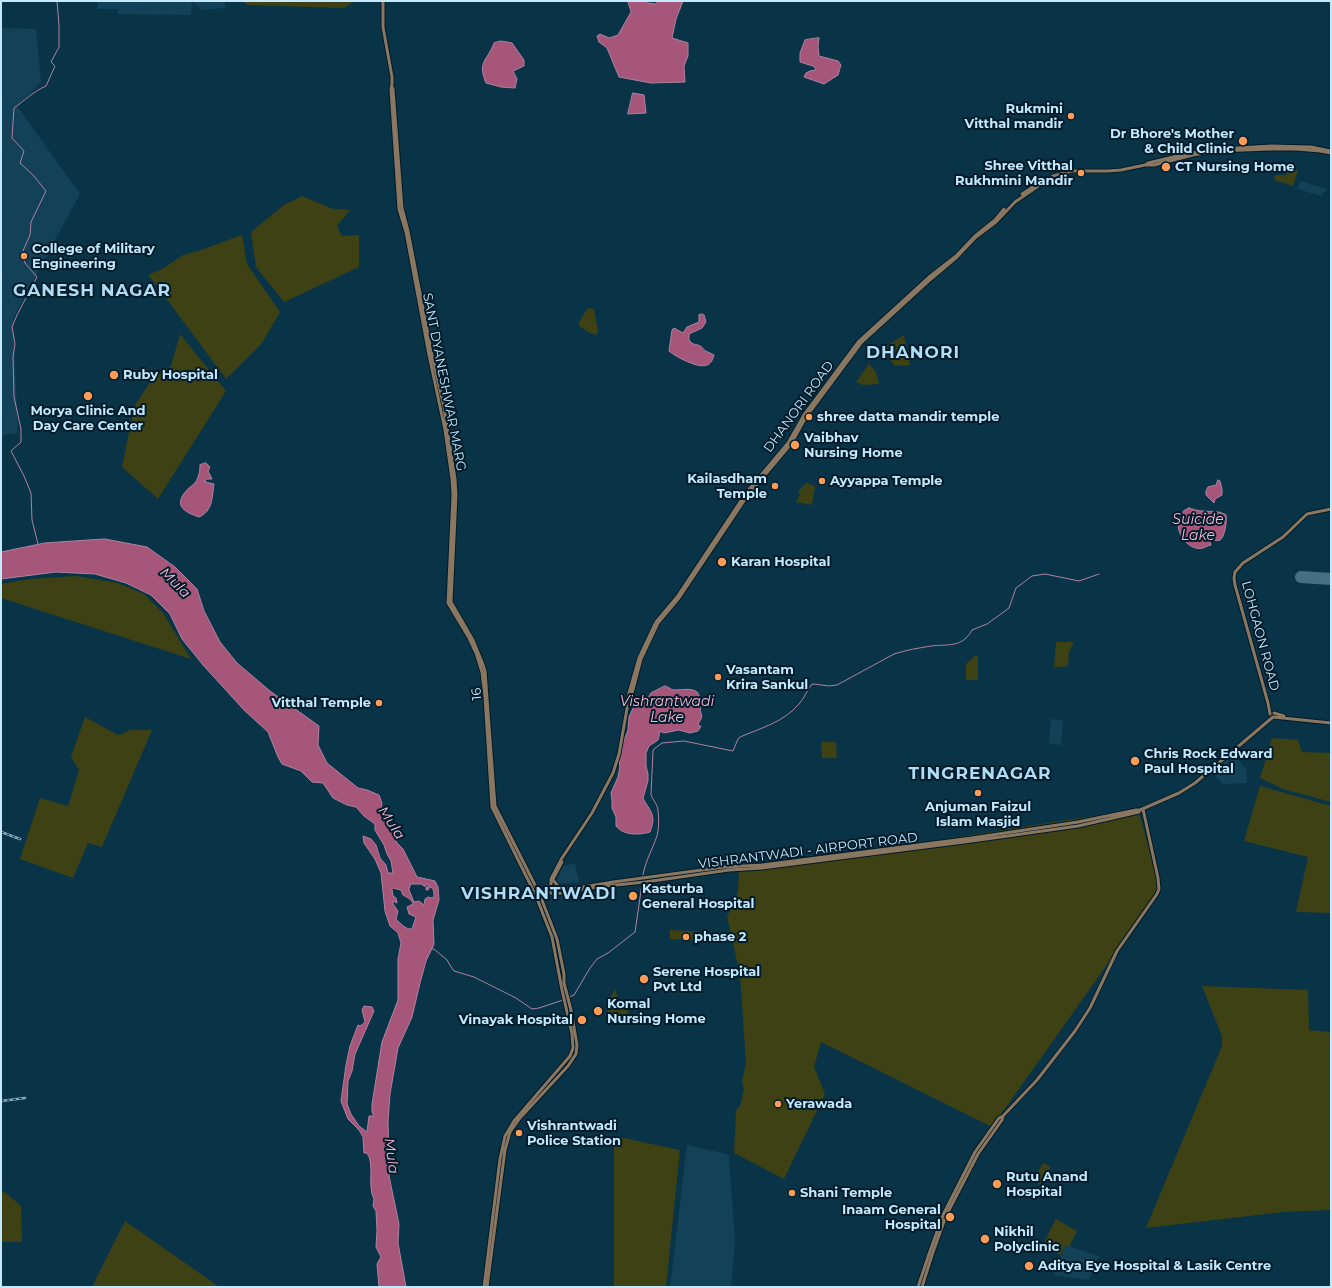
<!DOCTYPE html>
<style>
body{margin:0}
#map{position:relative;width:1332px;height:1288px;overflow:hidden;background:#093448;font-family:Montserrat,sans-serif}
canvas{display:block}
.frame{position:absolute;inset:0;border:2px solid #c4e8fd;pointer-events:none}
</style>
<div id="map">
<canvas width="1332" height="1288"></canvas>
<div class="frame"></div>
</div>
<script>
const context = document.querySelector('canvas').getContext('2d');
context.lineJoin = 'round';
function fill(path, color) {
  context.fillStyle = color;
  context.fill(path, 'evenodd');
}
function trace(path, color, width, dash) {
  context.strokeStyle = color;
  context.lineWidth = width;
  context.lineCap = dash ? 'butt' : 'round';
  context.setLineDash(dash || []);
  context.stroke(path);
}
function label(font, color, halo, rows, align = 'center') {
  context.font = font + ' Montserrat,sans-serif';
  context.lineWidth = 4;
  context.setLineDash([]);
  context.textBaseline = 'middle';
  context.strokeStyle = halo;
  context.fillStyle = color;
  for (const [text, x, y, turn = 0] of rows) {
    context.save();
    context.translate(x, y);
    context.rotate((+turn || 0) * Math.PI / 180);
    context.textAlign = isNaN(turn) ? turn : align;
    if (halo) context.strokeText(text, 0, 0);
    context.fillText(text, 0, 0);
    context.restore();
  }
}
const built = new Path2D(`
 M 98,1 L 192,1 L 191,15 L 118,14 L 118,9 L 98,9 Z
 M 193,1 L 222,1 L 225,3 L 225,8 L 202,10 Z
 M 1,28 L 36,29 L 41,82 L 17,106 L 80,194 L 13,318 L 18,433 L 1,436 Z
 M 1301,181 L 1326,189 L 1326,190 L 1321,196 L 1297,189 Z
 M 1051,719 L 1063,720 L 1061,745 L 1049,744 Z
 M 1233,753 L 1246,769 L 1247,783 L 1223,784 L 1212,772 Z
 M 575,863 L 579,882 L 555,884 L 563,866 Z
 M 687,1145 L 727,1154 L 729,1156 L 735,1242 L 731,1287 L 670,1287 Z
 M 1065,1245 L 1099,1256 L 1089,1280 L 1057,1276 L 1054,1273 Z`);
const green = new Path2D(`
 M 242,1 L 355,1 L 344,8 L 248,5 Z
 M 1287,170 L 1298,170 L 1293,186 L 1274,180 L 1275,175 L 1286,175 Z
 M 302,196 L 333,209 L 350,210 L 337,226 L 342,236 L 359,235 L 359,267 L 284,302 L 256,267 L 251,232 L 284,205 Z
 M 242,235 L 247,264 L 280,312 L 262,343 L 226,379 L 157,286 L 148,275 L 162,269 L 183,255 L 201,250 Z
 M 590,308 L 594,309 L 598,331 L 596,335 L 590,333 L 579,326 L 579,322 L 587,309 Z
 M 180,334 L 226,391 L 158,499 L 122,467 L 134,407 L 154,376 L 171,366 Z
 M 904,335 L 910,365 L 895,366 L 881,349 Z
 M 869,364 L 876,372 L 879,384 L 863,385 L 856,382 Z
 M 806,483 L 815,486 L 812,505 L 796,502 L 800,494 L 798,492 Z
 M 76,576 L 118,583 L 144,594 L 163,613 L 191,659 L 1,598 L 1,584 L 30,579 Z
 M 1056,642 L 1074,642 L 1069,651 L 1068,666 C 1063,666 1060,668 1054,667 Z
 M 978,655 L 978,680 L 966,680 L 966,664 L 975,656 Z
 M 85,717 L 118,735 L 131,730 L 152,730 L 102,847 L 88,843 L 73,878 L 20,859 L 40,798 L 68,806 L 79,770 L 71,757 Z
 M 1272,738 L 1298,740 L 1302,752 L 1331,753 L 1331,802 L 1283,789 L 1260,778 Z
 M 836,742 L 837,758 L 822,758 L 821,742 Z
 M 1260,786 L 1331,806 L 1331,913 L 1296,912 L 1308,857 L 1244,841 Z
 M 1138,809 L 1158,881 L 1157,894 L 992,1127 L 821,1042 L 814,1067 L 825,1094 L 784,1179 L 734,1153 L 736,1111 L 738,1107 L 740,1107 L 744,1089 L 742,1082 L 746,1063 L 740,975 L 727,916 C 739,898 738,891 739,871 Z
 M 670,930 L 710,932 L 710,941 L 670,939 Z
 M 1202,986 L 1308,990 L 1309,1030 L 1331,1032 L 1331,1210 L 1283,1212 L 1146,1228 L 1222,1046 L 1222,1036 Z
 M 615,989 L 620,1004 L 629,1004 L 628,1017 L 608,1016 L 608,1003 Z
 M 614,1136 L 680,1150 L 666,1287 L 614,1287 Z
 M 1043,1163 L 1051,1167 L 1040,1185 L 1033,1181 Z
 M 1,1191 L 6,1193 L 21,1206 L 22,1242 L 1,1242 Z
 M 1056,1219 L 1077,1231 L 1069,1247 L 1065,1245 L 1061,1255 L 1041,1248 Z
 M 125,1221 L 218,1286 L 227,1287 L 92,1287 Z`);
const water = new Path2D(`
 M 628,1 L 646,1 L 647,3 L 656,4 L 658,1 L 683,1 L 676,19 L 672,38 L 688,43 L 688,56 L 684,66 L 685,82 L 651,83 L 619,77 L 607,48 L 599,42 L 597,36 L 600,34 L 609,38 L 618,35 L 631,12 Z
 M 819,38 L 818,46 L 819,56 L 838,61 L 841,65 L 838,75 L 824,84 L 804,77 L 806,73 L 810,71 L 815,70 L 816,69 L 813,66 L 800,62 L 800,53 L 805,40 Z
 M 501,41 L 512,43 L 524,60 L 524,66 L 513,71 L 517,79 L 515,88 L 501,87 L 486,83 C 477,61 487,62 494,43 Z
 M 633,93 L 644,95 L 646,113 L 628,114 Z
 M 702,314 L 704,315 L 706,322 L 702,328 L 689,334 L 689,340 L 693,344 C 706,346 700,349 708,352 C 710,353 712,354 714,355 C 713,359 711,364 707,365 C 699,369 676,357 669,351 L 672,330 L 674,328 L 683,333 L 687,327 L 699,322 L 699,315 Z
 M 206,463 L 210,467 L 208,471 L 212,479 L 206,479 L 205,482 L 214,484 C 212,497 213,511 199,517 C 184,512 172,505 188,489 C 190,487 193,485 195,483 C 199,477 200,471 200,465 Z
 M 1218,480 L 1220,481 L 1222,489 L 1222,495 L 1215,499 L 1214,503 L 1206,495 L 1206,491 L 1208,487 L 1216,485 Z
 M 1189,508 C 1193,509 1198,511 1202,511 C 1210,512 1218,510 1226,515 C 1227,521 1225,537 1220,540 C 1218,541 1212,540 1210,541 L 1211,545 C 1206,546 1202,550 1196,548 C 1179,544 1169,515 1189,508 Z
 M 105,539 L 147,547 L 175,567 L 197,589 L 204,611 L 220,642 L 237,663 L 270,691 L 319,726 L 318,745 L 327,763 L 358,788 L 367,790 L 379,795 L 382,803 L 381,810 L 387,820 L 397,843 L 403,849 L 417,877 L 435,881 L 438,887 L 439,900 L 433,920 L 434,944 L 426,961 L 420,983 L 412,1017 L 398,1048 L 390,1094 L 388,1121 L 389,1162 L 390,1169 L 389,1176 L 399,1224 L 398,1243 L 406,1287 L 379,1287 L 377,1264 L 381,1257 L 376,1247 L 377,1230 L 376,1211 L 373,1206 L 374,1199 C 367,1186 375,1164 367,1153 L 364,1153 L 363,1137 L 359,1130 L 348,1119 L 341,1101 L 346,1065 L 350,1046 L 358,1025 L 360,1026 L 363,1024 L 365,1022 L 362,1010 L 364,1006 L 372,1007 L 374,1011 L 355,1054 L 352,1071 L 348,1081 L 347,1104 L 351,1114 L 359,1126 L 367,1132 L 369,1116 L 374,1116 L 372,1112 L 372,1104 L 382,1042 L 398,1000 L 398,959 L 401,943 L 398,933 L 390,926 L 385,911 L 381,873 L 375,859 L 364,843 L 363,836 L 371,839 L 376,845 L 380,858 L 386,865 L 388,873 L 393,873 L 391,861 L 387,854 L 384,845 L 375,830 L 375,824 L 364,816 L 356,807 L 347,805 L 333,798 L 323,783 L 312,782 L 301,771 L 282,764 L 278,757 L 268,732 L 244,710 L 203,665 L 182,639 L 170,614 L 151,595 L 126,583 L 95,574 L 56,572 L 1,579 L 1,552 L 45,543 ZM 411,884 L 421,884 L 426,887 L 425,885 L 428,884 L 428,886 L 426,888 L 426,890 L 428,890 L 430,887 C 434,888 434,893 434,897 L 432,898 L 428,897 L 425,899 L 424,905 L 419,901 L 414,902 L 409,890 ZM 393,888 L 401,890 L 403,895 L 410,899 L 413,903 L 413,904 L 407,907 L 409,914 L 416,917 L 412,929 C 406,930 400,923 396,919 L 398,911 L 393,904 L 393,901 L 397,903 L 396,898 L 393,896 L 392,889 Z
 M 665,686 C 669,687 671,690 674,690 C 684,690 703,685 699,703 L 701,705 C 698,715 706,713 698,724 L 699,726 L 701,726 L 698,731 L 690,733 L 679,730 L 664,733 L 660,731 L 658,740 L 649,746 L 646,753 L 646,766 L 648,774 L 648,781 L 643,798 C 650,812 657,814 650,832 C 639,835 624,836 616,826 L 616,817 L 612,808 L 612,800 L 611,793 L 618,777 L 620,767 L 619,760 L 622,750 L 622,745 L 628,730 L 629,717 L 636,702 L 647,699 L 651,693 Z`);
const stream = new Path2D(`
 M 38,544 L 32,520 L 31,493 L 24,476 L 11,451 L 21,442 L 21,429 L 14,397 L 13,357 L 15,344 L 12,327 L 17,315 L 37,277 L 25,263 L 22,253 L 30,235 L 31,222 L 46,191 L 33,175 L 20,163 L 24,151 L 12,138 L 14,108 C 24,101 34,91 46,86 L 55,66 L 51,62 L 59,47 L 59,25 L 57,1
 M 642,881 C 644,863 651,853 657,836 C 659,828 659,818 658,811 C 658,804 652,800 651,794 L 653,751 L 654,749 L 662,743 L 684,741 L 733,751 L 738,739 L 740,737 C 761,728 784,722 799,704 C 804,698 807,691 811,685 L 814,684 L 829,686 L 837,685 L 894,654 C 906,650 919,648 931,646 C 949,644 962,648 972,630 L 987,624 L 1009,608 L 1016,588 L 1032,576 L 1045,574 L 1079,581 L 1099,574
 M 431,949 L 434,949 L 447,960 L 451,967 L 454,971 L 474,977 L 516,998 L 532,1009 L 539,1008 L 563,1000
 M 569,997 L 574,995 L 590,968 L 597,959 L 608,953 L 635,932 L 642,884`);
const river = new Path2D(`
 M 401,1023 L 407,1006`);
const runway = new Path2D(`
 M 1301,577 L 1331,579`);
const major = new Path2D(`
 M 383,1 L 383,27 L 392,77 L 392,84 L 391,90 L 399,209 L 406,232 L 429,355 L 445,430 L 452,479 L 453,495 L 448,603 L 469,638 L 476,653 L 482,672 L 485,697 L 492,807 L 536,896 L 552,937 L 562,990 L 572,1034 L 573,1048 L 570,1056 L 514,1121 L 505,1136 L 500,1159 L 484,1287
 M 392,87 L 393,89 L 402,208 L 408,231 L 432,355 L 444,407 L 455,479 L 456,495 L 451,602 L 473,640 L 482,662 L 485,671 L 495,806 L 540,895 L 557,939 L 564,974 L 564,983 L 571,1010 L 577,1045 L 576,1054 L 568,1066 L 520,1118 L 510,1132 L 505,1150 L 487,1287
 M 1145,165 L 1148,163 L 1190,153 L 1220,149 L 1271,146 L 1311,147 L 1331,151
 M 1022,194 L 1036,185
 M 628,703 L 630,701 L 641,659 L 658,623 L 679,598 L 748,495 L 791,444 L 806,417 L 861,343 L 931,279 L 957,257 L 976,237 L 996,222 L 1015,202 L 1053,176 L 1072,171 L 1108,171 L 1121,170 L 1145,165 L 1154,165 L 1193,155 L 1217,151 L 1271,149 L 1296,149 L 1320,151 L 1331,153
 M 1274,713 L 1284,716
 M 1270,714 L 1268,703 L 1235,585 L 1234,578 L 1235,572 L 1243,563 L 1283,537 L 1307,514 L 1331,509
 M 1273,717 L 1331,723
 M 553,880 L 558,886
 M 552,881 L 562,862
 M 548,892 L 551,884 L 551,879 L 562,858 L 592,813 L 613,773 L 619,754 L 628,703 L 627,700 L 639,658 L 656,622 L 677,597 L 746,493 L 788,443 L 804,415 L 859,341 L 929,277 L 956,256 L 975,236 L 995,220 L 1004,209
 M 548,892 L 554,894 L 572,892 L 597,887 L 645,882 L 729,870 L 762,868 L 972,841 L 1078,826 L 1139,812 L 1140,810 L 1179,793 L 1195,783 L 1273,717
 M 539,895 L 553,889 L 571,889 L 613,882 L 724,867 L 762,865 L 972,838 L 1078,822 L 1136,810 L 1140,810
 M 918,1287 L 929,1254 L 943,1215 L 975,1152 L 999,1118 L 1003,1116 L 1037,1080 L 1075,1031 L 1090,1008 L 1117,951 L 1157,894 L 1159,889 L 1158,878 L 1143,809
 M 922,1287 L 932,1255 L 946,1216 L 978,1154 L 1002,1120 L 1003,1116`);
const rail = new Path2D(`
 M 1,832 L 20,839
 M 1,1101 L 25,1098`);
const markers = [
 [1071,116,4,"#fe9c57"],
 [1243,141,5,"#fe9c57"],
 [1166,167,5,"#fe9c57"],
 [1081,173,4,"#fe9c57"],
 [24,256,4,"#fe9c57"],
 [114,375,5,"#fe9c57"],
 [88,396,5,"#fe9c57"],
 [809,417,4,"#fe9c57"],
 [795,445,5,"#fe9c57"],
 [822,481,4,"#fe9c57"],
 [775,486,4,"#fe9c57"],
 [722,562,5,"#fe9c57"],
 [718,677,4,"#fe9c57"],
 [379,703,4,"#fe9c57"],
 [1135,761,5,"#fe9c57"],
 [978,793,4,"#fe9c57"],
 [633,896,5,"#fe9c57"],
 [686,937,4,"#fe9c57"],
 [644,979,5,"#fe9c57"],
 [598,1011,5,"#fe9c57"],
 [582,1020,5,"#fe9c57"],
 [778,1104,4,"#fe9c57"],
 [519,1133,4,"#fe9c57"],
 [997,1184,5,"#fe9c57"],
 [792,1193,4,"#fe9c57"],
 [950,1217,5,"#fe9c57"],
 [985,1239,5,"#fe9c57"],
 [1029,1266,5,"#fe9c57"]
];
const poiNames = [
 ["Rukmini",1063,109,"right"],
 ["Vitthal mandir",1063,124,"right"],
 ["Dr Bhore's Mother",1234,134,"right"],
 ["& Child Clinic",1234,149,"right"],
 ["Shree Vitthal",1073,166,"right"],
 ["Rukhmini Mandir",1073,181,"right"],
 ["CT Nursing Home",1175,167],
 ["College of Military",32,249],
 ["Engineering",32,264],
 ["Ruby Hospital",123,375],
 ["Morya Clinic And",88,411,"center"],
 ["Day Care Center",88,426,"center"],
 ["shree datta mandir temple",817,417],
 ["Vaibhav",804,438],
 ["Nursing Home",804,453],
 ["Kailasdham",767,479,"right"],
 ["Temple",767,494,"right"],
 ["Ayyappa Temple",830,481],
 ["Karan Hospital",731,562],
 ["Vasantam",726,670],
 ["Krira Sankul",726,685],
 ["Vitthal Temple",371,703,"right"],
 ["Chris Rock Edward",1144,754],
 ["Paul Hospital",1144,769],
 ["Anjuman Faizul",978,807,"center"],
 ["Islam Masjid",978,822,"center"],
 ["Kasturba",642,889],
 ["General Hospital",642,904],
 ["phase 2",694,937],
 ["Serene Hospital",653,972],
 ["Pvt Ltd",653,987],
 ["Komal",607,1004],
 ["Nursing Home",607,1019],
 ["Vinayak Hospital",573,1020,"right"],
 ["Yerawada",786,1104],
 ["Vishrantwadi",527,1126],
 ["Police Station",527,1141],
 ["Rutu Anand",1006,1177],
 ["Hospital",1006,1192],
 ["Shani Temple",800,1193],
 ["Inaam General",941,1210,"right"],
 ["Hospital",941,1225,"right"],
 ["Nikhil",994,1232],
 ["Polyclinic",994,1247],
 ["Aditya Eye Hospital & Lasik Centre",1038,1266]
];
const streetNames = [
 ["SANT DYANESHWAR MARG",444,382,79],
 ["DHANORI ROAD",799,407,-54],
 ["LOHGAON ROAD",1260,636,75],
 ["16",477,694,-95],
 ["VISHRANTWADI - AIRPORT ROAD",808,851,-7]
];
const waterNames = [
 ["Suicide",1198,520],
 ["Lake",1198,536],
 ["Mula",175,583,45],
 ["Vishrantwadi",667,702],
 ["Lake",667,718],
 ["Mula",391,823,57],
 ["Mula",391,1156,82]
];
const districtNames = [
 ["GANESH NAGAR",92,291],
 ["DHANORI",913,353],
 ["TINGRENAGAR",980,774],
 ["VISHRANTWADI",539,894]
];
fill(built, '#124158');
fill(green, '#3d4113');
fill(water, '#a65679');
trace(water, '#af82a1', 1);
trace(stream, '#af82a1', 1);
trace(river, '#a65679', 3.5);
trace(runway, '#466f83', 12);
trace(major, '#031a26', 5);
trace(major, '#897762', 3);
trace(rail, '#83aabe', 2.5);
trace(rail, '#001b2a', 1, [3]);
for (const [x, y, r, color] of markers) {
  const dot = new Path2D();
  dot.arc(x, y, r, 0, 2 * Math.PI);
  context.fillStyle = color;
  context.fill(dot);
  trace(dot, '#001b2a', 1.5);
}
label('bold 13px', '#c4e8fd', '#001b2a', poiNames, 'left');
label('13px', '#c4e8fd', '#001b2a', streetNames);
label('italic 14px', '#fbb7d2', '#001b2a', waterNames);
context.letterSpacing = '1px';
label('bold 17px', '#b1dcf5', '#001b2a', districtNames);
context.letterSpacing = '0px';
</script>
